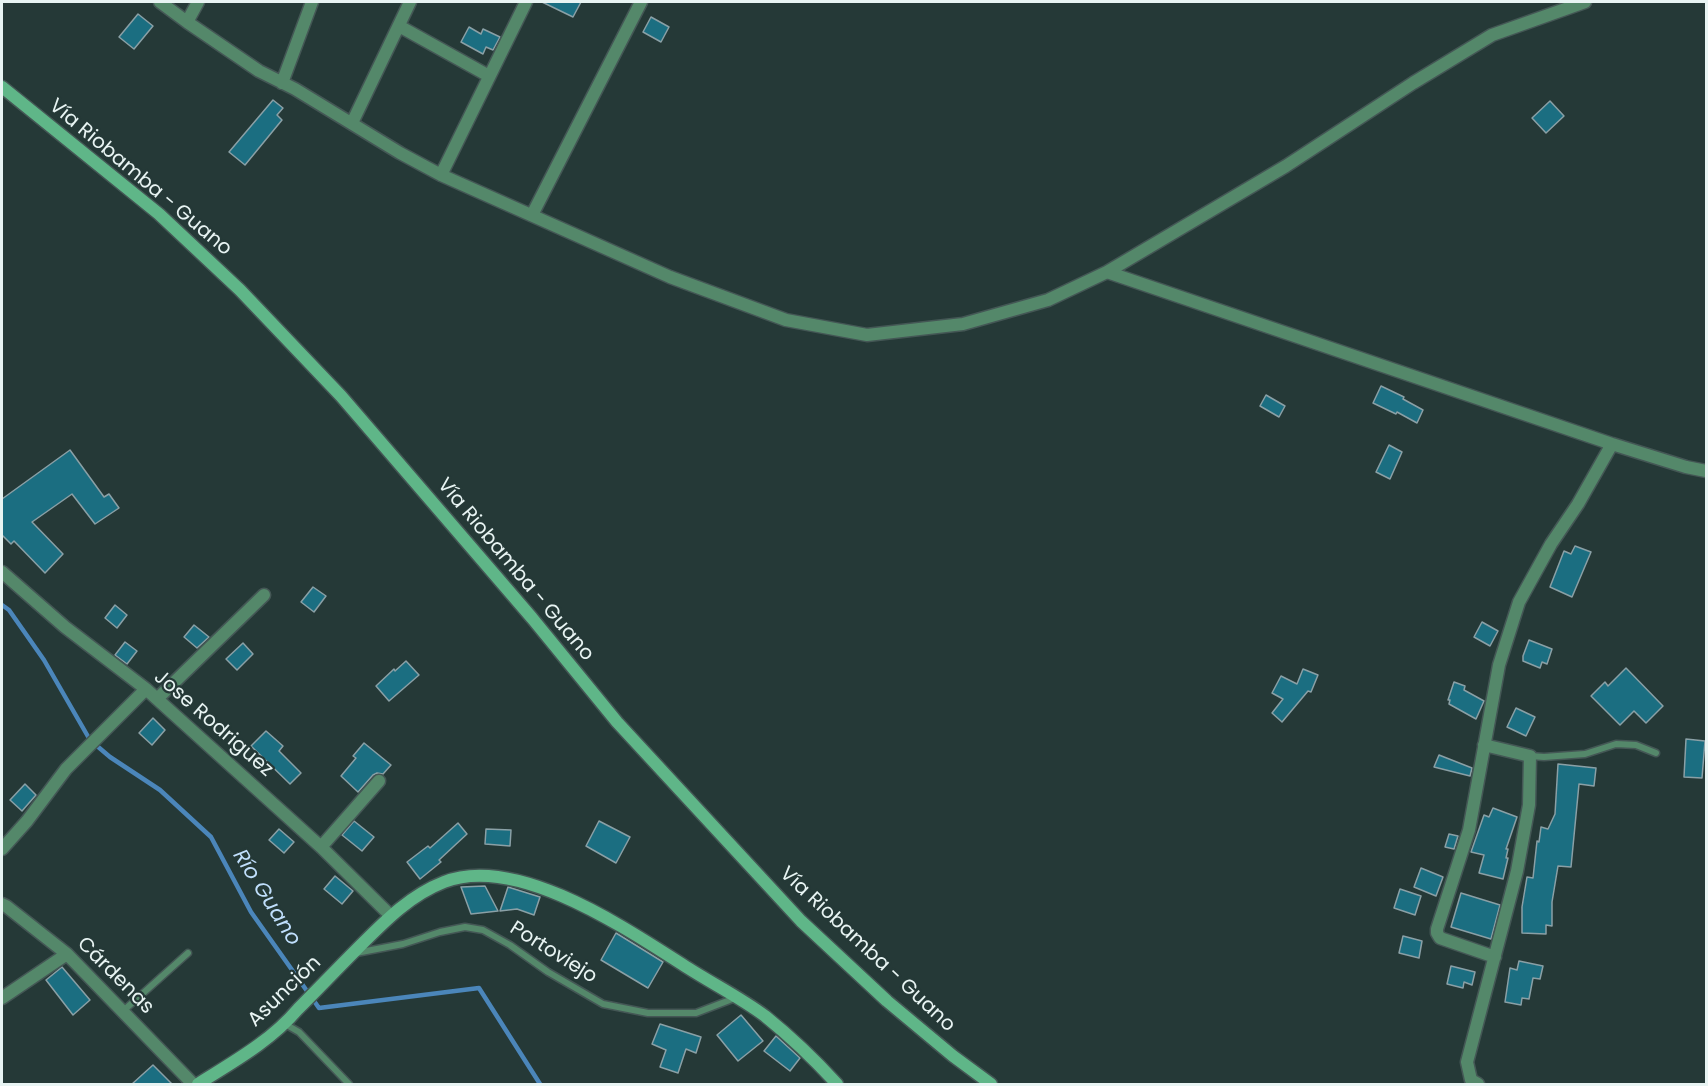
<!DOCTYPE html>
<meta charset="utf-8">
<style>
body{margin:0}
#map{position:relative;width:1708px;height:1086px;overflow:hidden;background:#253937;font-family:Poppins,sans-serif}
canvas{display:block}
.frame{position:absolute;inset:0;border:3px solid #e8f4f3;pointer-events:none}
</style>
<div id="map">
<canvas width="1708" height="1086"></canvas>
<div class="frame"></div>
</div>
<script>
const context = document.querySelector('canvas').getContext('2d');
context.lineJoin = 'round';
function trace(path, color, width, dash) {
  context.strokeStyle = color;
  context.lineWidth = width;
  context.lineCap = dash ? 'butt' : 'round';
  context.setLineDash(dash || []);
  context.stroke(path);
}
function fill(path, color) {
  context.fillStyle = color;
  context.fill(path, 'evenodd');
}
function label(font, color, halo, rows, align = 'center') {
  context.font = font + ' Poppins,sans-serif';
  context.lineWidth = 4.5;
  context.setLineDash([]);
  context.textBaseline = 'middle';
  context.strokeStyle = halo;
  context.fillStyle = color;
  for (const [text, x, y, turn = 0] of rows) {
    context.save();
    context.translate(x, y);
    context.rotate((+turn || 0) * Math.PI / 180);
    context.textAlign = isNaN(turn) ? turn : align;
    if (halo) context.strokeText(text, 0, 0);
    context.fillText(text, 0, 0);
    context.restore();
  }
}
const stream = new Path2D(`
 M 2,605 L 9,610 L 44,660 L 90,740 L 110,757 L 160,790 L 211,837 L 251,912 L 319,1008 L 479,988 L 540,1084`);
const building = new Path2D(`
 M 542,2 L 581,2 L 573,17 Z
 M 138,14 L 153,26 L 134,49 L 119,37 Z
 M 651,17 L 669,27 L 661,42 L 643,32 Z
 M 469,27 L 481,34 L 483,29 L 500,37 L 493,50 L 486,47 L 483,54 L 461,42 Z
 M 273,100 L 283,108 L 277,115 L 282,120 L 245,165 L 229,152 Z
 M 1550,101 L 1564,116 L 1546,133 L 1532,118 Z
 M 1381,386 L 1404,397 L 1403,399 L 1423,410 L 1417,423 L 1397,412 L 1396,414 L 1373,403 Z
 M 1266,395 L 1285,406 L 1279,417 L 1260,406 Z
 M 1389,445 L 1402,452 L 1390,479 L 1376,472 Z
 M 70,450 L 104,497 L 109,494 L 119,508 L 95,524 L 72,494 L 32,522 L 63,554 L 45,573 L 14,541 L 11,544 L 2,535 L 2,499 Z
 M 1575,546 L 1591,552 L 1572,597 L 1550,587 L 1564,551 L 1571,554 Z
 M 313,587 L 326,596 L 314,612 L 301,602 Z
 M 115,605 L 127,615 L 117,628 L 105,618 Z
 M 1482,622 L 1498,631 L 1490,646 L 1474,637 Z
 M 194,625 L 209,637 L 197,648 L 184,637 Z
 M 1529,640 L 1552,649 L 1547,664 L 1542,662 L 1540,668 L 1523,661 L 1523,656 Z
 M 125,642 L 137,651 L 127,664 L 115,655 Z
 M 243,643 L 253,654 L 237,670 L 226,659 Z
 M 406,661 L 419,675 L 389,701 L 376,686 L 394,669 L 395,671 Z
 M 1626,668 L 1663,706 L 1646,723 L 1634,711 L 1620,725 L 1591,696 L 1605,682 L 1608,686 Z
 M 1303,669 L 1318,675 L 1311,692 L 1308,691 L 1282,722 L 1272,713 L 1283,699 L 1272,693 L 1281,676 L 1297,684 Z
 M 1454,682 L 1465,686 L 1464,690 L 1484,701 L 1476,719 L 1449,704 L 1450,700 L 1448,700 Z
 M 1516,708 L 1535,717 L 1526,736 L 1507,727 Z
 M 153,718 L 165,730 L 152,745 L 139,733 Z
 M 266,731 L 283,746 L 279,751 L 301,773 L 290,784 L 251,746 Z
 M 1686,739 L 1705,741 L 1702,778 L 1684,777 Z
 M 364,743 L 391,765 L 383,774 L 377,773 L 373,775 L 358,792 L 341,776 L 356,758 L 353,756 Z
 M 1439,755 L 1472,768 L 1470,776 L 1434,767 Z
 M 1558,764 L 1596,768 L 1594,786 L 1579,784 L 1571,867 L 1558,866 L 1552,902 L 1552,926 L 1546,925 L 1546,934 L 1522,933 L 1522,907 L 1527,877 L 1533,878 L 1537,841 L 1539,842 L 1541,827 L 1548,829 L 1555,814 Z
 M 25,784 L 36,795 L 22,811 L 10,800 Z
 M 1493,808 L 1517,817 L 1506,849 L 1508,849 L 1506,858 L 1508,858 L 1503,879 L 1479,873 L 1484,855 L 1471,852 L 1484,815 L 1489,817 Z
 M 354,821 L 374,837 L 362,851 L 342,835 Z
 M 599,821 L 630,837 L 616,863 L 586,846 Z
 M 458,823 L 467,834 L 439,860 L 441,862 L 420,879 L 407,862 L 428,846 L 430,848 Z
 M 279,829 L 294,842 L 284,853 L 269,840 Z
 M 486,829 L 511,830 L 510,846 L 485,844 Z
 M 1449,834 L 1458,836 L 1454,849 L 1445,847 Z
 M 1421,868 L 1443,877 L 1436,896 L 1414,887 Z
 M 335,876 L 353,891 L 342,904 L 324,889 Z
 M 485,886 L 498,911 L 471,914 L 461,887 Z
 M 508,887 L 540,897 L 534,915 L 517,909 L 500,911 Z
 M 1400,889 L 1421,896 L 1415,915 L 1394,908 Z
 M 1461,893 L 1500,905 L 1491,939 L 1451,927 Z
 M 616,933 L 663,962 L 648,988 L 601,960 Z
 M 1403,936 L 1422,941 L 1419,958 L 1399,953 Z
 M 1519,961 L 1543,966 L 1540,979 L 1533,978 L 1529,999 L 1522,998 L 1521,1005 L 1505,1002 L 1510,968 L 1517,970 Z
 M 1451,966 L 1475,972 L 1472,985 L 1464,982 L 1463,988 L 1447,984 Z
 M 62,967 L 90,1000 L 73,1015 L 46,980 Z
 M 741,1015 L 763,1041 L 738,1061 L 717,1035 Z
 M 660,1024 L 701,1037 L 696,1053 L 686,1049 L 678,1073 L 660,1067 L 666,1050 L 652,1044 Z
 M 776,1036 L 800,1058 L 790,1071 L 764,1051 Z
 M 153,1065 L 172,1084 L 132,1084 Z`);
const lane = new Path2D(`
 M 1530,756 L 1544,757 L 1585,754 L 1616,744 L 1636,745 L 1656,753
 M 356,953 L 403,944 L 440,932 L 465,927 L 483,930 L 510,945 L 548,972 L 603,1004 L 648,1013 L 696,1013 L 735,998
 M 122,1012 L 188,953
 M 285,1024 L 299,1032 L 349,1084`);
const street = new Path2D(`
 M 160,2 L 187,22 L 259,71 L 295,89 L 400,153 L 441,175 L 670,277 L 786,320 L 867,335 L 963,324 L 1048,300 L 1107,272 L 1286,166 L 1413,83 L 1492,35 L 1585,2
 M 187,22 L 198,2
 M 399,26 L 489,76
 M 282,83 L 312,2
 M 352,123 L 410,2
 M 441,175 L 526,2
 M 532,215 L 641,2
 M 1107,272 L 1612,444 L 1686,467 L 1706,471
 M 2,572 L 65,627 L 146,689 L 321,847 L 390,915
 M 157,699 L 264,595
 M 321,847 L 379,781
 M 2,849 L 27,821 L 66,769 L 146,689
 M 2,904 L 6,906 L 67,954 L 193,1084
 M 1495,957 L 1440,938 L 1437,933 L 1437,929 L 1469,830 L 1499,665 L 1519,602 L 1551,544 L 1578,504 L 1612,444
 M 2,998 L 67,954
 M 1478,1084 L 1471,1080 L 1467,1062 L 1517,871 L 1529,805 L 1530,756 L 1484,745`);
const secondary = new Path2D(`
 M 2,87 L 159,214 L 240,290 L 341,396 L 532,618 L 617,722 L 801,921 L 887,1001 L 953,1056 L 991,1084
 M 198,1084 C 233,1062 271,1041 298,1009 C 317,990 336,970 355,951 C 382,924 408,896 444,882 C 517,853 628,930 688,968 C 713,984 741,998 765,1016 C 791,1037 815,1060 837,1084`);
const streetNames = [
 ["Vía Riobamba - Guano",140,178,40],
 ["Vía Riobamba - Guano",515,570,50],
 ["Jose Rodriguez",213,724,41],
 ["Vía Riobamba - Guano",867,950,43],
 ["Portoviejo",553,953,32],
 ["Cárdenas",115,976,45],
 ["Asunción",285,992,-44]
];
const waterNames = [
 ["Río Guano",266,898,58]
];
trace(stream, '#4b86ba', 4.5);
fill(building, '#1b6e81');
trace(building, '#8aa0a6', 1.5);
trace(lane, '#445755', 9);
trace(street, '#445755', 15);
trace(secondary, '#445755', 15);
trace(lane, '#54886a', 6);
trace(street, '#54886a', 12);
trace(secondary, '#5fb688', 12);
label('20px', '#e8f4f3', '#253937', streetNames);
label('italic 21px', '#c0dffc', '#253937', waterNames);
</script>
